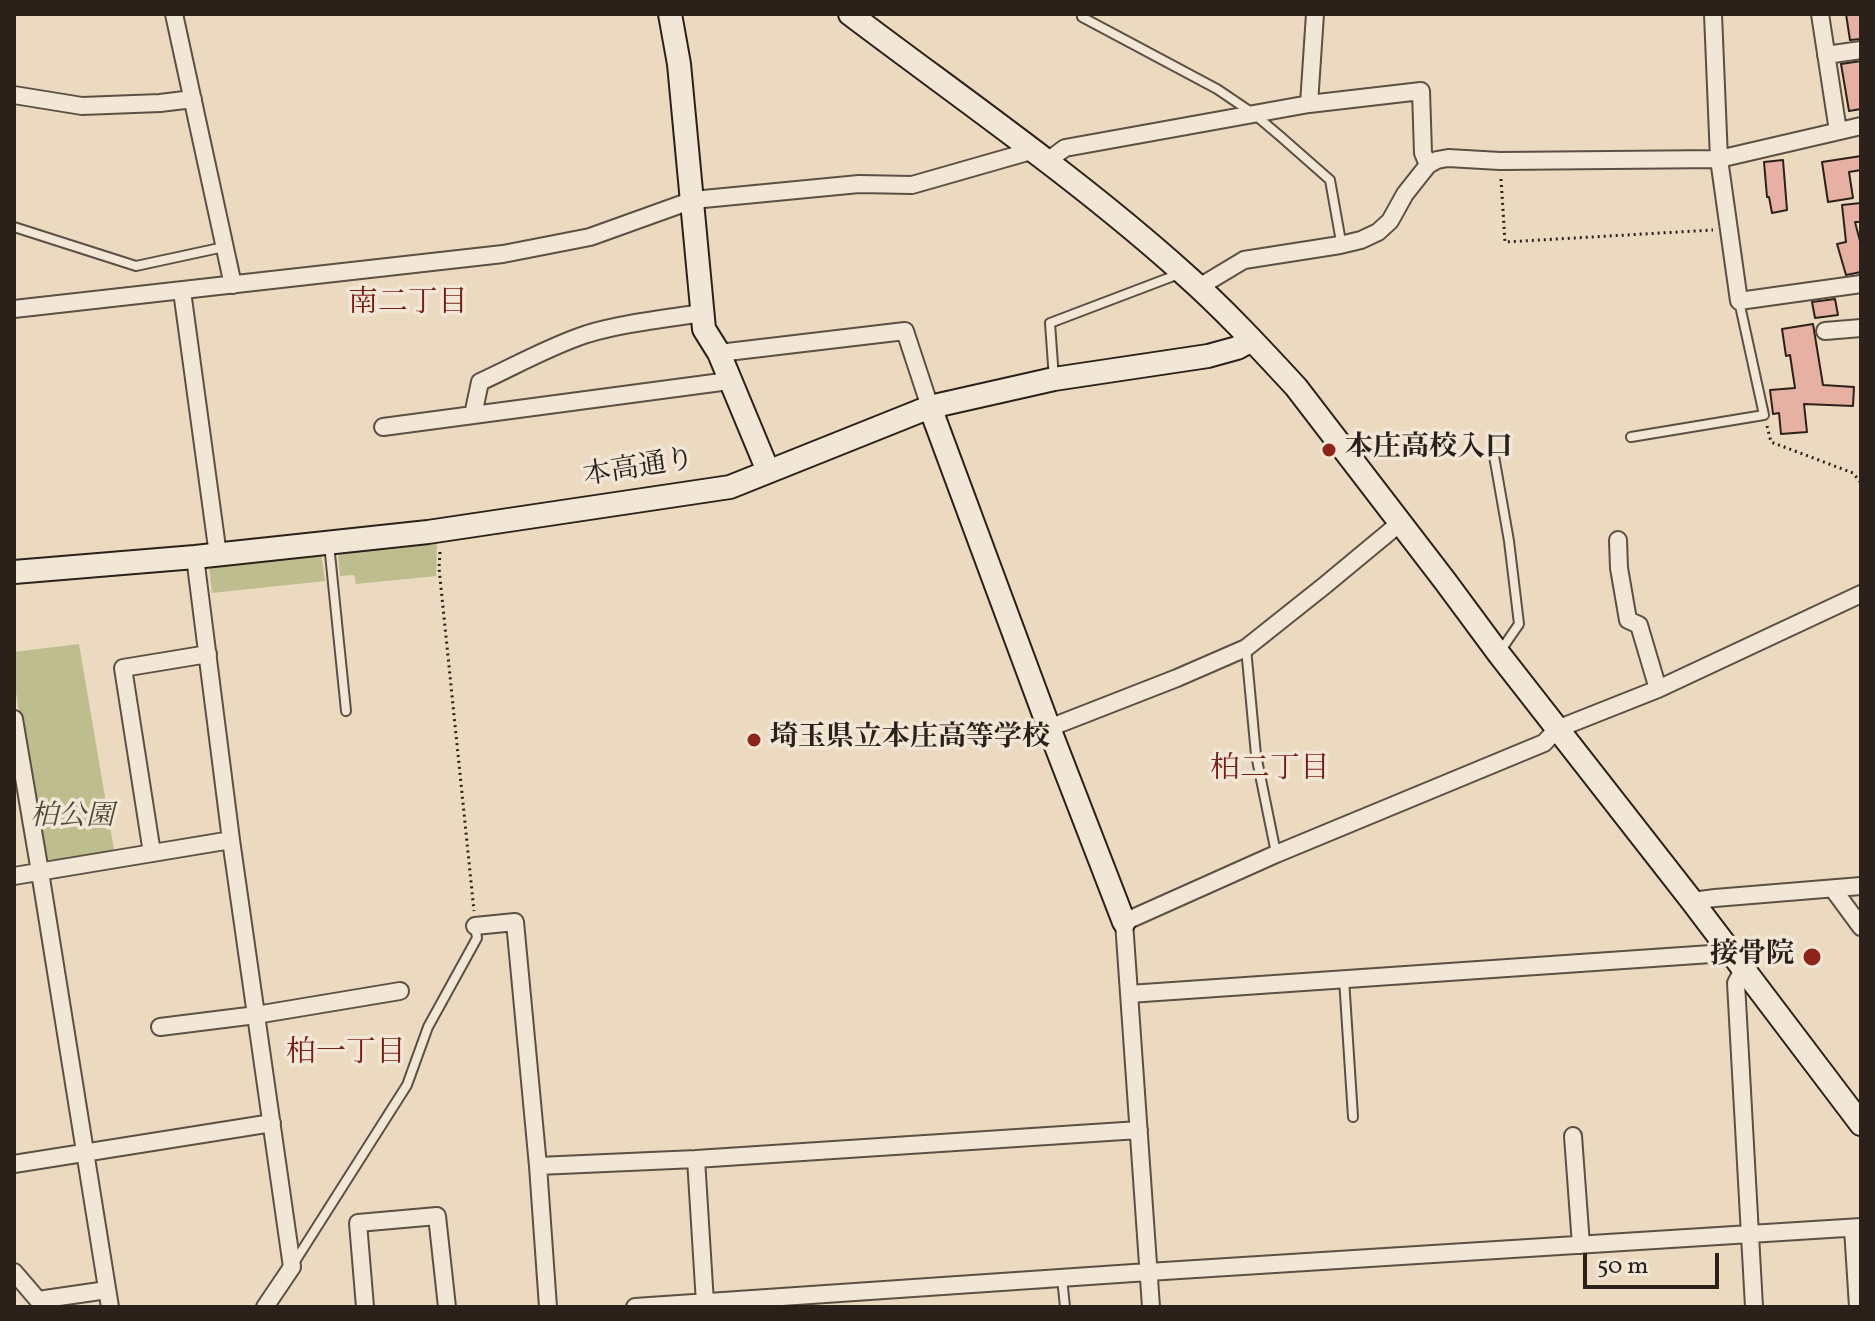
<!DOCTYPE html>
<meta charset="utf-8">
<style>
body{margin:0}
#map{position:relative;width:1875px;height:1321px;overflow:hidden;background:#ebd9c0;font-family:Vollkorn,serif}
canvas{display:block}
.frame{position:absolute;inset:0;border:16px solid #2c211a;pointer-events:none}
.scale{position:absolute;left:1583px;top:1253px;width:136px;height:36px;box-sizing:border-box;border:4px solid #2c211a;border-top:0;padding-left:10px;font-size:24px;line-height:28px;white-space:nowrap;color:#2c211a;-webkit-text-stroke:6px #f2e6d6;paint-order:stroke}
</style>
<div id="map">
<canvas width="1875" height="1321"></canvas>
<div class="frame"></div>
<div class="scale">50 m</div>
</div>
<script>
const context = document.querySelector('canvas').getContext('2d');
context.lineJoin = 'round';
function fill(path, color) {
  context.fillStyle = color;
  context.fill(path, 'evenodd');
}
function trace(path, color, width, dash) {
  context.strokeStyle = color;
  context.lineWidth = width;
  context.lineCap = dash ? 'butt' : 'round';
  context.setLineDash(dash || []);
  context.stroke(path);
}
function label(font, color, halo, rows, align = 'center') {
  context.font = font + ' Vollkorn,"Noto Serif JP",serif';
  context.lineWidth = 7;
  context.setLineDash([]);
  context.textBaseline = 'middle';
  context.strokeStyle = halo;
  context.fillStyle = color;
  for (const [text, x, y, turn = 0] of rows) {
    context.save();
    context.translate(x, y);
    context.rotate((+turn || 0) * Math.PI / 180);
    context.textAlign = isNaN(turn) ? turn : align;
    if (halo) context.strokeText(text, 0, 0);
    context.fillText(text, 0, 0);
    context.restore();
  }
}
const green = new Path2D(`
 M 437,541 L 436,576 L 356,584 L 354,575 L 340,576 L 338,557 L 340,552 Z
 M 321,553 L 325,581 L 212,593 L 209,565 Z
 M 79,644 L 114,850 L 50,861 L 42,856 L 14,680 L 14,652 Z`);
const building = new Path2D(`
 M 1846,14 L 1861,14 L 1861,39 L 1850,40 Z
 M 1861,61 L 1861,109 L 1849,111 L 1841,64 Z
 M 1861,156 L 1861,170 L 1849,172 L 1853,198 L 1828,202 L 1822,162 Z
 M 1783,160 L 1787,210 L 1772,213 L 1769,197 L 1767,197 L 1764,162 Z
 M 1861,203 L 1861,222 L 1855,222 L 1861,245 L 1861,272 L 1846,275 L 1837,244 L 1846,242 L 1842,205 Z
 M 1835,299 L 1838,315 L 1815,318 L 1812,302 Z
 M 1813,324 L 1823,385 L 1854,387 L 1853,406 L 1804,404 L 1807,432 L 1781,434 L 1779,413 L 1773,414 L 1770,390 L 1795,388 L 1790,355 L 1786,356 L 1782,329 Z`);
const path = new Path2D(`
 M 1501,179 L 1505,242 L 1713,230
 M 1767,426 L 1771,442 L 1853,473 L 1861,483
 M 440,552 L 439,568 L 474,911`);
const lane = new Path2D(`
 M 1082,14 L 1082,17 L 1217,89 L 1254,114 L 1280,136 L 1330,180 L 1340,236 L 1340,244
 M 14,227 L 136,266 L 224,247
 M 1054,379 L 1050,323 L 1179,274
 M 1631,437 L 1764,415 L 1739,301
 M 1494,456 L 1509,541 L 1519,624 L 1499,653
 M 329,544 L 346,711
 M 1246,648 L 1256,755 L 1276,853
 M 1344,979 L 1353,1117
 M 294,1263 L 407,1085 L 428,1027 L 477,938 L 475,926
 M 1062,1278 L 1065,1307`);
const street = new Path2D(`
 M 174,14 L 233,285
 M 1713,14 L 1719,159 L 1739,301 L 1861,284
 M 1820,14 L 1838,131
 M 1826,55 L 1861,50
 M 14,95 L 82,106 L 160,103 L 193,99
 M 1309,104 L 1421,91 L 1423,153 L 1428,165
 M 1046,162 L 1065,148 L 1309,104 L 1315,14
 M 1199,287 L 1244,260 L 1340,245 L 1361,240 L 1378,232 L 1390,221 L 1405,194 L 1428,165 L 1437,160 L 1448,158 L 1500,161 L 1719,159 L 1861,126
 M 182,291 L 218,555
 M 14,309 L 503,254 L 590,237 L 693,200 L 859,184 L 912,185 L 1031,151
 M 1825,331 L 1861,328
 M 719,353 L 905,331 L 930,407
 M 473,415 L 480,382 C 515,366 550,346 587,334 C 624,323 664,319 702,313
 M 383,427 L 729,381
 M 1618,540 L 1619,568 L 1628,620 L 1639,625 L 1658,689
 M 195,557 L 231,840 L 292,1267 L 265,1307
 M 14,719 L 40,872 L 110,1307
 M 1049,728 L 1177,678 L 1246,648 L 1324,586 L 1400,523
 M 152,853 L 123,668 L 208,654
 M 14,876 L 231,840
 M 1833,889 L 1861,927
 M 1692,901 L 1715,898 L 1861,886
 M 475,926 L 515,922 L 538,1166
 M 1743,970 L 1736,983 L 1754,1307
 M 1129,994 L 1711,954 L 1727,949
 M 160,1027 L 256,1015 L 400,991
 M 1573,1136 L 1581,1245
 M 696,1159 L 705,1303
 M 14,1164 L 272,1123
 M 1853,1228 L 1858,1307
 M 14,1272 L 38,1300 L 107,1290
 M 365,1307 L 358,1223 L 437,1216 L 447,1307
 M 548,1307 L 538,1166 L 696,1159 L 1139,1130
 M 635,1307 L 1148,1272 L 1861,1227
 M 1151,1307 L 1124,922 L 1276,854 L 1544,743 L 1557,729 L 1658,689 L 1861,594`);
const secondary = new Path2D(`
 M 670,14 L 679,64 L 704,329 L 719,353 L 768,471
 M 850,14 C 961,98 1077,178 1181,271 C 1222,307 1259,347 1296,387 L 1445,581 L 1499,654 L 1692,901 L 1861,1124
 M 930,407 L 1049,728 L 1124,922
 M 14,572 L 195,557 L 428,532 L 730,487 L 930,407 L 1054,379 L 1208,356 L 1237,348 L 1252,340`);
const markers = [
 [1329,450,8,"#8f2418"],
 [754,740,8,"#8f2418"],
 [1812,957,10,"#8f2418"]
];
const poiNames = [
 ["本庄高校入口",1345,450],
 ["埼玉県立本庄高等学校",770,740],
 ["接骨院",1794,957,"right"]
];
const streetNames = [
 ["本高通り",639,470,-9]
];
const parkNames = [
 ["柏公園",72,819]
];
const neighbourhoodNames = [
 ["南二丁目",408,305],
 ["柏二丁目",1270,771],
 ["柏一丁目",346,1055]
];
fill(green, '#bebd8e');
fill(building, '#e6b0a3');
trace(building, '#2c211a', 2);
trace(lane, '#5c4f44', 12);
trace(street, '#5c4f44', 20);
trace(secondary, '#2c211a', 26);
trace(path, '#2c211a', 3, [2, 4]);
trace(lane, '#f2e6d6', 8);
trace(street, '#f2e6d6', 16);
trace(secondary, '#f2e6d6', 22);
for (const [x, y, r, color] of markers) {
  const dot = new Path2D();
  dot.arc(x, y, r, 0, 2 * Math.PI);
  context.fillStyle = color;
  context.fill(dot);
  trace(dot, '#f2e6d6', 3);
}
label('bold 28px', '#2c211a', '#f2e6d6', poiNames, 'left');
label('28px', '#2c211a', '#f2e6d6', streetNames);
label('italic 28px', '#504837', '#f2e6d6', parkNames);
label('30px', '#7a1f14', '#f2e6d6', neighbourhoodNames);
</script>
